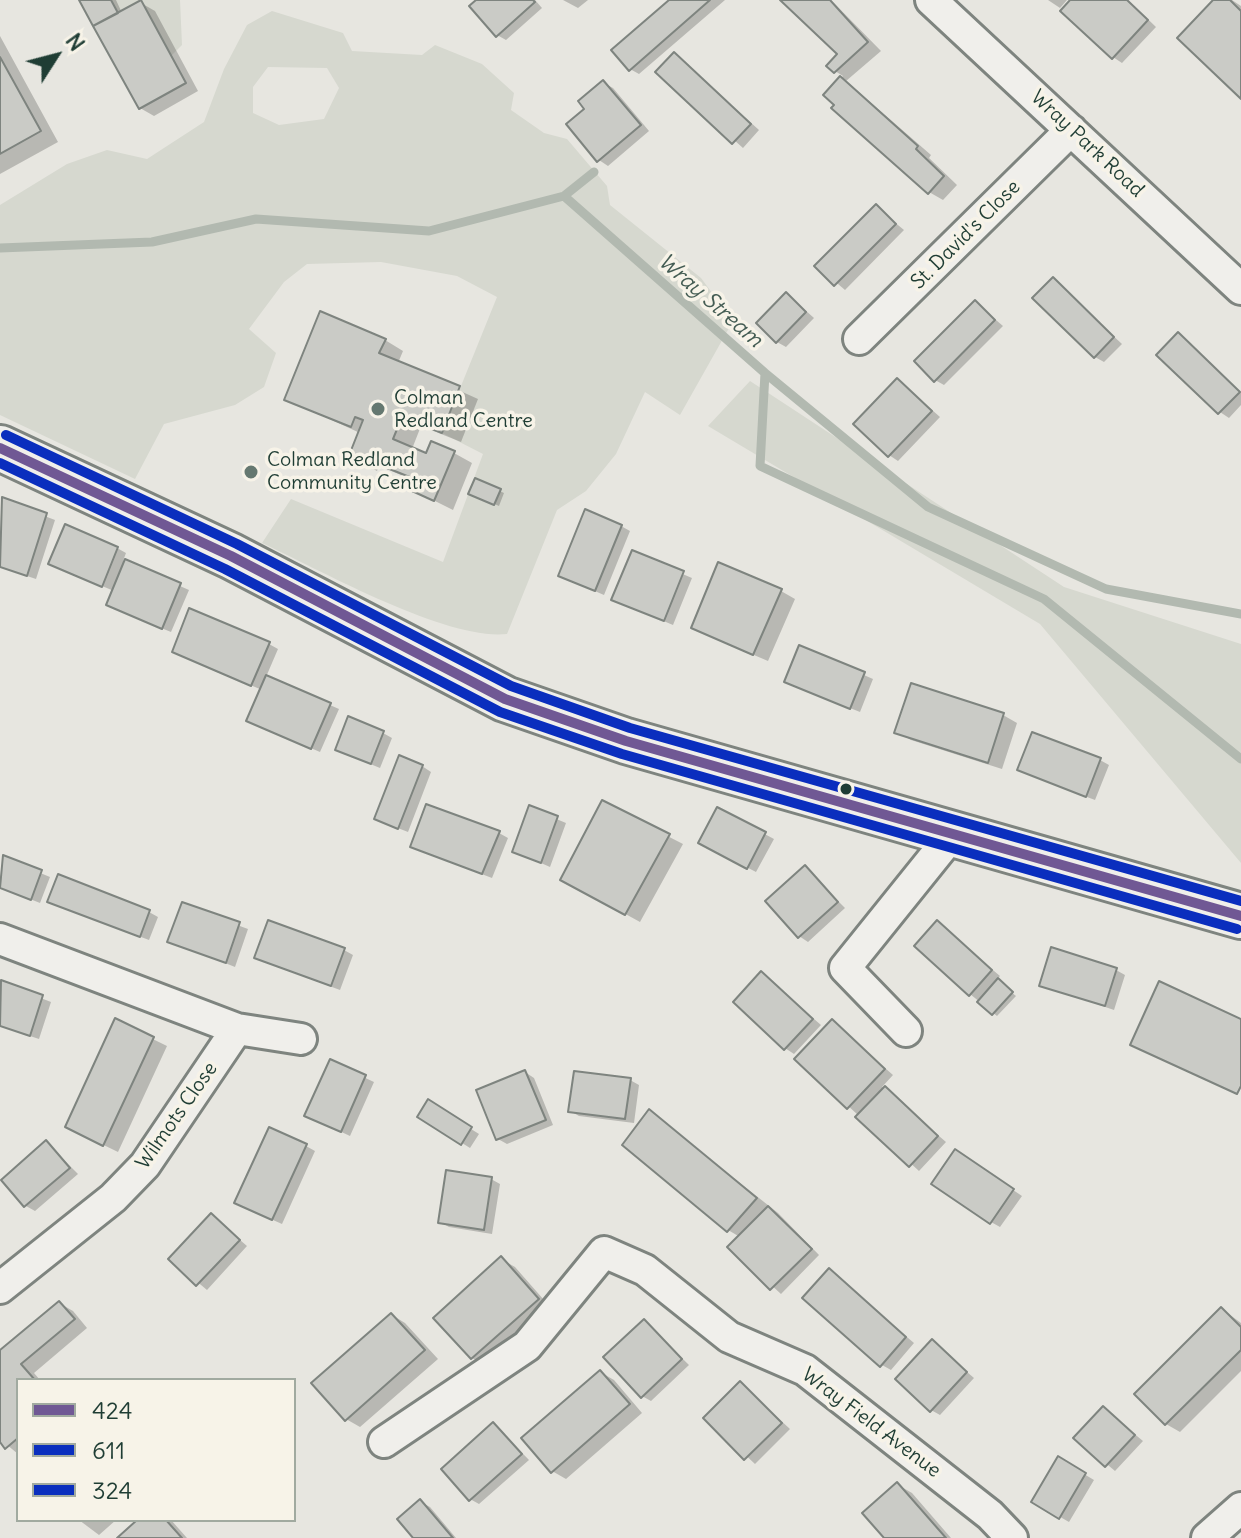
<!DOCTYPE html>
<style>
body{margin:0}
#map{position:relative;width:1241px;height:1538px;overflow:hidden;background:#e7e6e0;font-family:Delius,sans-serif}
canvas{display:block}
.legend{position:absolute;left:16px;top:1378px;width:280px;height:144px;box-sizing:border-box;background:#f7f3e8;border:2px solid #a1aaa0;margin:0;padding:10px 14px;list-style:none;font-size:24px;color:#1f3d34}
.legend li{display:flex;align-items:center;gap:16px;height:40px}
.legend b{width:40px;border:2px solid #a1aaa0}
.north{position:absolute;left:16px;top:16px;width:80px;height:80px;-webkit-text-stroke:6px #f7f3e8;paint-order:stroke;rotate:54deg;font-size:22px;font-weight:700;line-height:32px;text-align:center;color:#1f3d34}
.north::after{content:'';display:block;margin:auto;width:28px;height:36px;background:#1f3d34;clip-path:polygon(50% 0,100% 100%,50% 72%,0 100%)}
</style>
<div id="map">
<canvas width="1241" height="1538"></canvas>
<ul class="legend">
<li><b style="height:10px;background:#705894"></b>424</li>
<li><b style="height:10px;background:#0a2ebe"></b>611</li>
<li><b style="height:10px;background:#0a2ebe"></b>324</li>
</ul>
<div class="north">N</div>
</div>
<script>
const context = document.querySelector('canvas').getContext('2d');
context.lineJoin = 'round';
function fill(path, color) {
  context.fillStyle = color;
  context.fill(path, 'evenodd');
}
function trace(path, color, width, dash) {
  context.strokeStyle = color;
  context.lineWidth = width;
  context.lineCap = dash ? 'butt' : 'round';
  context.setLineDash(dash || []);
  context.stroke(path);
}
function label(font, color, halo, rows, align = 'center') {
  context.font = font + ' Delius,sans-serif';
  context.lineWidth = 7;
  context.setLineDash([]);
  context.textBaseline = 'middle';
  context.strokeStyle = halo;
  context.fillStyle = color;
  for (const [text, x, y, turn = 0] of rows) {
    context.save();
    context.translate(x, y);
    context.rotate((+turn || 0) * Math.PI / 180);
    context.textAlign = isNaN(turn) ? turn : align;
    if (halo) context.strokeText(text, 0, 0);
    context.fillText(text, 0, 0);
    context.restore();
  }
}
const green = new Path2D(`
 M 111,0 L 180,0 L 182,45 L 171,56 L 118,13 Z
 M 272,11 L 343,33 L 352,51 L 422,55 L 435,45 L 482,64 L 514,93 L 511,110 L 544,133 L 567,139 L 607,186 L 610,205 L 701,278 L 733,321 L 680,415 L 645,392 L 616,454 L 586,491 L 557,510 L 507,634 C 447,641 320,570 262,543 L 291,499 L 443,562 L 483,454 L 442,433 L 497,297 L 457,276 L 381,262 L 307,264 L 284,282 L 249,329 L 276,353 L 264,387 L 235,405 L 164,424 L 135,479 L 0,415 L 0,205 L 67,164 L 107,150 L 147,159 L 204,122 L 224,69 L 247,25 ZM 268,67 L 327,68 L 339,88 L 324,119 L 279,125 L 253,113 L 253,87 Z
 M 750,381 L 1064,587 L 1241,644 L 1241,863 L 1040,624 L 708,426 Z`);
const shadow = new Path2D(`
 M 81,0 L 116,0 L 122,13 L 141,3 L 155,11 L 198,91 L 154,116 L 140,108 Z
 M 479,0 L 535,0 L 542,8 L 506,40 L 497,35 Z
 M 563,0 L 588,0 L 578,8 Z
 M 672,0 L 725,0 L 639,74 L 630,69 Z
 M 783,0 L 831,0 L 881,51 L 846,81 L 931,155 L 929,158 L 957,185 L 943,200 L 929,192 L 826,95 L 843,76 L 835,71 L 839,54 Z
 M 1048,0 L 1067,0 L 1060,8 Z
 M 1073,0 L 1128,0 L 1156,27 L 1122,63 L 1113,57 Z
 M 1215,0 L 1232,0 L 1241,6 L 1241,96 Z
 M 0,36 L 58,142 L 0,174 Z
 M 674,54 L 759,130 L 743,148 L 658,72 Z
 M 604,83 L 613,88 L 649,131 L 608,166 L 599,160 L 587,110 Z
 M 876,207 L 904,230 L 845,290 L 817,266 Z
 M 1053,280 L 1122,344 L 1104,362 L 1095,357 Z
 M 787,294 L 814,318 L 786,347 L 777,342 Z
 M 975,302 L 1003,326 L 944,385 L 935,380 Z
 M 1178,335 L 1241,392 L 1241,405 L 1229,418 L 1220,412 Z
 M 385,340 L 403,351 L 398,363 L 478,399 L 461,442 L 421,426 L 412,449 L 428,455 L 454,453 L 472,463 L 453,510 L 415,491 L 418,482 L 379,466 L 377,471 L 350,457 L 360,433 L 286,399 Z
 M 898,380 L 940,417 L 898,461 L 889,455 Z
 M 476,480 L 504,493 L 499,506 L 474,495 Z
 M 3,500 L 55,520 L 36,579 L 0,567 Z
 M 621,526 L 630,531 L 604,595 L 560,576 Z
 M 117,548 L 126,553 L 123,561 L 189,590 L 171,632 L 117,610 L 114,591 L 59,568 Z
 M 633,553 L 692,578 L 673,625 L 623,604 Z
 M 781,591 L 795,599 L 768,661 L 707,635 Z
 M 269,644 L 278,649 L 266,677 L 339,709 L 320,752 L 257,725 L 262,690 L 183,656 Z
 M 800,647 L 873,679 L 860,712 L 795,686 Z
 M 1003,715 L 1017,723 L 1002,769 L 911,740 L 897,732 Z
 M 383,733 L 392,738 L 380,768 L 346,754 Z
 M 1100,760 L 1109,765 L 1095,800 L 1029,775 Z
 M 422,766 L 431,772 L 408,832 L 385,823 Z
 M 603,803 L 683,844 L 640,922 L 562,879 Z
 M 530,808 L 566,823 L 550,867 L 514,851 Z
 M 718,809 L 774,839 L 756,872 L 700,843 Z
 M 499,833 L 508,838 L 492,878 L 421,851 Z
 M 4,858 L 50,877 L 40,903 L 0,887 Z
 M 805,868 L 845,908 L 808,942 L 799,936 Z
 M 183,905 L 248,929 L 235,967 L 170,941 Z
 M 59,906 L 149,912 L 158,917 L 149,940 Z
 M 937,923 L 1000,976 L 996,980 L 1016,996 L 997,1016 L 970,994 Z
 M 344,950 L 353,955 L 340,990 L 265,962 Z
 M 1116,970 L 1125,975 L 1114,1010 L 1041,985 Z
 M 762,974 L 821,1025 L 794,1054 L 785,1048 Z
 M 2,983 L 51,1002 L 39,1039 L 0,1026 Z
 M 116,1021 L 167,1046 L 118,1152 L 81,1134 Z
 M 832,1022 L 893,1075 L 882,1087 L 946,1142 L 919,1171 L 797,1059 Z
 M 331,1062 L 374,1082 L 350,1136 L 316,1120 Z
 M 525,1072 L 534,1078 L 553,1125 L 507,1144 L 498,1139 Z
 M 630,1080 L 639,1085 L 634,1123 L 579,1116 L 570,1111 Z
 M 428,1102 L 479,1134 L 470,1148 L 419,1116 Z
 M 650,1112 L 778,1213 L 819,1255 L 781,1294 L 730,1247 L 740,1237 L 728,1230 Z
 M 47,1143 L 78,1174 L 35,1211 L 26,1206 Z
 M 306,1146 L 315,1151 L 282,1224 L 246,1208 Z
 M 964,1157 L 1022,1196 L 1000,1227 L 991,1222 Z
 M 491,1179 L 500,1184 L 492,1234 L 449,1227 L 440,1222 Z
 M 211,1215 L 247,1246 L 207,1290 L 170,1259 Z
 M 501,1259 L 515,1267 L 551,1308 L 486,1366 L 472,1358 Z
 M 829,1271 L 914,1343 L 891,1370 L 882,1365 Z
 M 59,1303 L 73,1311 L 87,1328 L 34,1373 L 40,1380 L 18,1380 L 18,1454 L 0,1439 L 0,1353 Z
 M 1222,1309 L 1241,1323 L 1241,1371 L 1180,1432 L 1166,1424 L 1137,1394 Z
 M 392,1315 L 405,1323 L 438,1359 L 360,1427 L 346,1419 Z
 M 644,1321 L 689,1365 L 651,1401 L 642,1396 Z
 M 932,1342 L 974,1378 L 940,1415 L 931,1410 Z
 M 600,1372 L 614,1380 L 642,1413 L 566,1479 L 552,1471 Z
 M 741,1384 L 790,1429 L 755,1464 L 706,1418 Z
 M 1103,1408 L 1143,1441 L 1115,1471 L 1076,1438 Z
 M 494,1424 L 529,1460 L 479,1504 L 470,1499 Z
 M 1059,1459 L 1094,1480 L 1069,1522 L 1034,1502 Z
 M 898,1485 L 912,1493 L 951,1538 L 886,1538 Z
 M 421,1502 L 430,1507 L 456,1538 L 416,1538 Z
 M 79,1520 L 116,1520 L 99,1535 Z
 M 140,1520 L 171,1520 L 187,1538 L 120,1538 Z`);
const stream = new Path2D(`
 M 564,196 L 765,373 L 928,507 L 1106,589 L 1241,614
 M 0,248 L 152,242 L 256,219 L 429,231 L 564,196 L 594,172
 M 765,373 L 760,466 L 1044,599 L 1241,759`);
const building = new Path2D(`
 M 79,0 L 111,0 L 118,13 L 93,26 Z
 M 141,0 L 186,83 L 139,109 L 93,26 Z
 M 476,0 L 533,0 L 535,2 L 496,37 L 469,6 Z
 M 669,0 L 710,0 L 629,71 L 611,50 Z
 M 780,0 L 830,0 L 868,42 L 834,73 L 826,66 L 837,54 Z
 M 1070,0 L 1127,0 L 1148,20 L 1112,59 L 1060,11 Z
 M 1213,0 L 1230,0 L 1241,11 L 1241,99 L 1177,38 Z
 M 674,52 L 751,124 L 732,144 L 655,72 Z
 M 0,57 L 41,131 L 0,154 Z
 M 840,76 L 918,146 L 916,149 L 944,176 L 928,194 L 831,108 L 834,105 L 823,95 Z
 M 603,80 L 641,125 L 597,162 L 566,124 L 584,109 L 578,101 Z
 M 876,204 L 896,224 L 834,286 L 814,266 Z
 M 1053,277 L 1114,337 L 1094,358 L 1032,298 Z
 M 786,292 L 806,312 L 776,343 L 756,323 Z
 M 975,300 L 995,320 L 934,382 L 914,361 Z
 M 320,311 L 386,339 L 379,353 L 460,386 L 442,433 L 402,417 L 393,439 L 426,453 L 431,441 L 455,451 L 434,501 L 412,491 L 417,480 L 360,457 L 358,462 L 348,458 L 363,420 L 355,417 L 351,427 L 284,400 Z
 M 1178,332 L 1240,392 L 1218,414 L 1156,355 Z
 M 897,378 L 932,411 L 888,457 L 853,424 Z
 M 475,478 L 501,489 L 494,505 L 468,494 Z
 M 2,497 L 47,513 L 27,576 L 0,567 Z
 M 585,509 L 622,525 L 595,591 L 558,576 Z
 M 65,524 L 118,547 L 102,587 L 48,564 Z
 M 632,550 L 684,571 L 664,621 L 611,600 Z
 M 125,559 L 181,583 L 162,629 L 106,605 Z
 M 718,562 L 782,589 L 753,655 L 691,628 Z
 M 189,608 L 270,642 L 251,686 L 172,652 Z
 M 799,645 L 865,672 L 850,709 L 784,682 Z
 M 266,675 L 331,703 L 311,749 L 246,721 Z
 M 911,683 L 1004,713 L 988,763 L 894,733 Z
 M 348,716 L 384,731 L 371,764 L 335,750 Z
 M 1032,732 L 1101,758 L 1086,797 L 1017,770 Z
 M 399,755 L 423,765 L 398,829 L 374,819 Z
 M 602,800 L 670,834 L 625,915 L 560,880 Z
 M 426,804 L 500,831 L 482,874 L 410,847 Z
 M 529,805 L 558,816 L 541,863 L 512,852 Z
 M 717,807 L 766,832 L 747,869 L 698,843 Z
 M 3,855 L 42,870 L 31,900 L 0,888 Z
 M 805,865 L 838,902 L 798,938 L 765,901 Z
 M 58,874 L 150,910 L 140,937 L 47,902 Z
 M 182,902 L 240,922 L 226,963 L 167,942 Z
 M 268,920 L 345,948 L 331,986 L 254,958 Z
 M 937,920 L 992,970 L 969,996 L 914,946 Z
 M 1051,947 L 1117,968 L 1105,1006 L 1039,986 Z
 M 761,971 L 813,1019 L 784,1050 L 733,1002 Z
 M 998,978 L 1013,992 L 992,1015 L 977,1002 Z
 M 1,980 L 43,995 L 30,1036 L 0,1026 Z
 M 1159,981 L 1241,1019 L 1241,1086 L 1237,1094 L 1130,1045 Z
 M 115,1018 L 154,1037 L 103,1146 L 65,1127 Z
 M 832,1019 L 885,1069 L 847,1109 L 794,1059 Z
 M 330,1059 L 366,1075 L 341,1132 L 304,1116 Z
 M 525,1070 L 546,1120 L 496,1140 L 476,1090 Z
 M 574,1071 L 631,1078 L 625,1119 L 568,1112 Z
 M 885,1086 L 938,1136 L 909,1167 L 855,1117 Z
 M 428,1099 L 472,1127 L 461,1145 L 417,1117 Z
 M 649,1109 L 757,1198 L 727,1232 L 622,1145 Z
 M 269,1127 L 307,1144 L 272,1220 L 234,1203 Z
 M 46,1140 L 70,1168 L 24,1207 L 1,1180 Z
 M 955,1149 L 1014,1189 L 990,1224 L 931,1184 Z
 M 446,1170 L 492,1177 L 484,1230 L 438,1223 Z
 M 768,1206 L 812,1249 L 770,1290 L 727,1247 Z
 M 211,1213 L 240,1240 L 196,1286 L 168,1259 Z
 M 501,1256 L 539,1299 L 471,1359 L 433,1318 Z
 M 829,1268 L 906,1337 L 880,1367 L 802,1298 Z
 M 59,1301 L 75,1319 L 21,1364 L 35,1380 L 18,1380 L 18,1438 L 5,1449 L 0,1442 L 0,1350 Z
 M 1221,1307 L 1241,1327 L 1241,1350 L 1165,1425 L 1134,1394 Z
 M 391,1313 L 425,1350 L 345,1421 L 311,1383 Z
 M 644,1319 L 682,1359 L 641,1398 L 603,1357 Z
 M 932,1339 L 967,1372 L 930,1412 L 895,1379 Z
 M 600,1370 L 630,1404 L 551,1473 L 521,1438 Z
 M 740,1381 L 782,1423 L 744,1460 L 703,1418 Z
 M 1103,1406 L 1135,1435 L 1105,1467 L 1073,1438 Z
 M 493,1422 L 522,1454 L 469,1501 L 441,1469 Z
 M 1058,1456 L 1086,1473 L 1059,1519 L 1031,1502 Z
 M 897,1482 L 946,1538 L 884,1538 L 862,1513 Z
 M 420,1499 L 453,1538 L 413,1538 L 397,1519 Z
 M 137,1520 L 166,1520 L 182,1538 L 117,1538 Z`);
const street = new Path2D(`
 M 931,0 L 1241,289
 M 859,339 L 1071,130
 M 0,939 L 237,1029 L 145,1165 L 113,1198 L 0,1288
 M 237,1029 L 301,1039
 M 906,1031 L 845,968 L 952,835
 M 384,1442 L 527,1346 L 604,1252 L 645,1270 L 729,1337 L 805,1370 L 990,1515 L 1012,1538
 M 1207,1538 L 1241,1508`);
const primary = new Path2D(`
 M 0,448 L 231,556 L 505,699 L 626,741 L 1241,916`);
const bus1 = new Path2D(`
 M 0,448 L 231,556 L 505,699 L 626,741 L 1241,916`);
const bus2 = new Path2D(`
 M 0,463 L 225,569 L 500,712 L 622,754 L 1237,929`);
const bus3 = new Path2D(`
 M 6,435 L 237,544 L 511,686 L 630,728 L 1241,901`);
const markers = [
 [378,409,8,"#657870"],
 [251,472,8,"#657870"],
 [846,789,7,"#1f3d34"]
];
const streetNames = [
 ["Wray Park Road",1087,144,43],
 ["St. David's Close",966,235,-45],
 ["Wilmots Close",177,1116,-55],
 ["Wray Field Avenue",871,1423,37]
];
const poiNames = [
 ["Colman",394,398],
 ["Redland Centre",394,421],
 ["Colman Redland",267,460],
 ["Community Centre",267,483]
];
const waterNames = [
 ["Wray Stream",710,301,41]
];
fill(green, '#d6d8cf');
fill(shadow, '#0003');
trace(stream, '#b2b9b0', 9);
fill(building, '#cacbc6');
trace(building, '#7e847f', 2);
trace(street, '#7e847f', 36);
trace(primary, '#7e847f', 50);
trace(street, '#f0efeb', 30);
trace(primary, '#f0efeb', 44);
trace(bus1, '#705894', 10);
trace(bus2, '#0a2ebe', 10);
trace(bus3, '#0a2ebe', 10);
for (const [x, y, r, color] of markers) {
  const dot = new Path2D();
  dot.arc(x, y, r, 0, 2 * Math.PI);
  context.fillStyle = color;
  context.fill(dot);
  trace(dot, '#f7f3e8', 3);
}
label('20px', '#1f3d34', '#f7f3e8', streetNames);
label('20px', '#1f3d34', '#f7f3e8', poiNames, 'left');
label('italic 22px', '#445c53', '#f7f3e8', waterNames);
</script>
